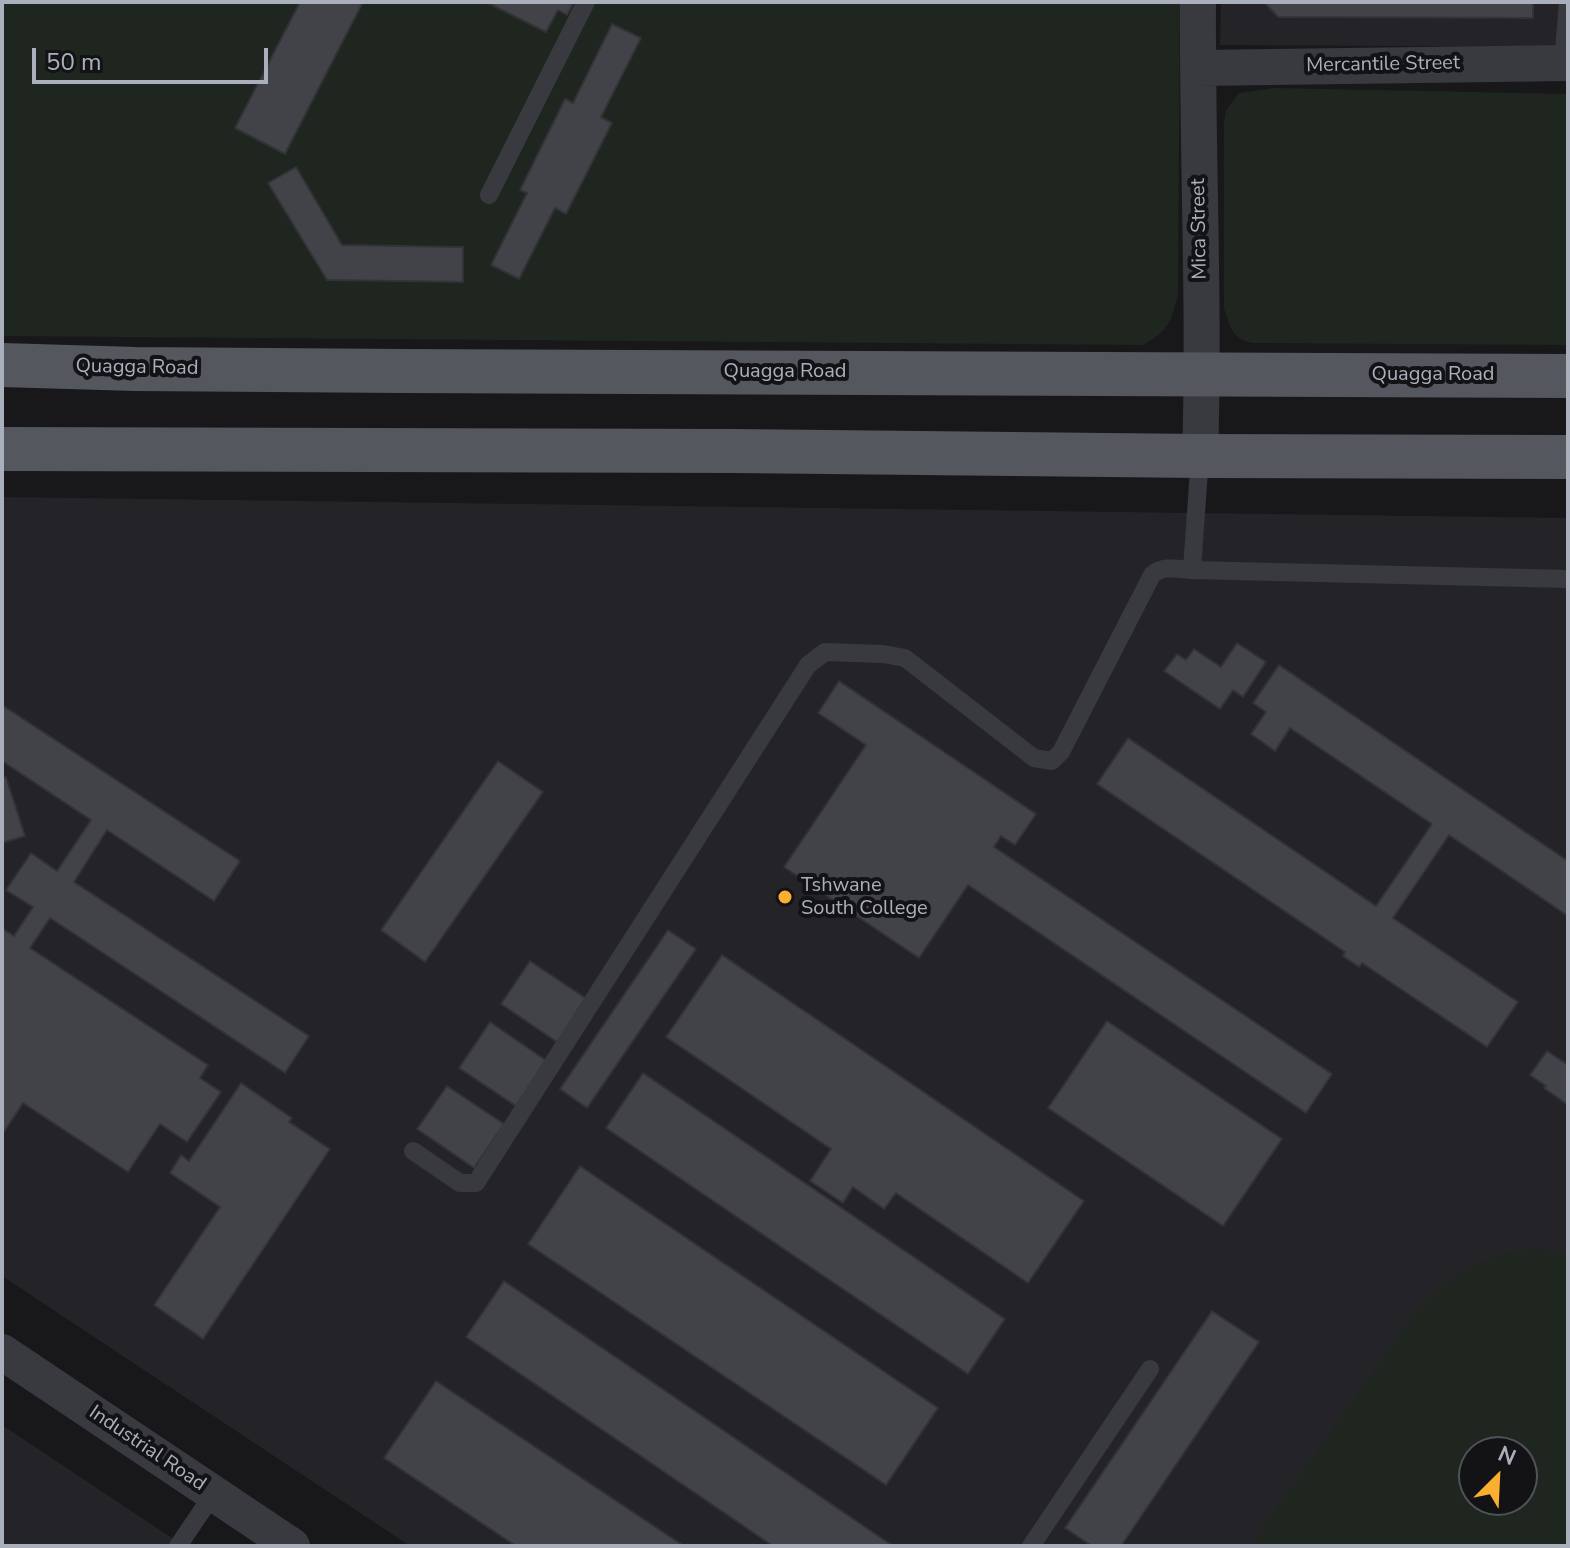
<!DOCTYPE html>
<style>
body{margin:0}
#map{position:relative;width:1570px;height:1548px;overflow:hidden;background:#18181b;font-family:"Nunito Sans",sans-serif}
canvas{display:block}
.frame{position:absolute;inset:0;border:4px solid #aab0bb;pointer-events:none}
.north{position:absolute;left:1458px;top:1436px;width:80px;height:80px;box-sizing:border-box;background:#131316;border:2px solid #4f5258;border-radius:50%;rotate:24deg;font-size:22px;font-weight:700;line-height:32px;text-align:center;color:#aab0bb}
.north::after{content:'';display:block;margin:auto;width:28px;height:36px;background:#fbaf30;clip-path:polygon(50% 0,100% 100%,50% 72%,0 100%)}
.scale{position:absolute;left:32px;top:48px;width:236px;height:36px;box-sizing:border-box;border:4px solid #aab0bb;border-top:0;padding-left:10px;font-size:24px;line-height:28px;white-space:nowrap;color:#aab0bb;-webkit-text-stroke:6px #131316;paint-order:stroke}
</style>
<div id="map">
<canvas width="1570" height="1548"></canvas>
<div class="frame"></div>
<div class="north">N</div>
<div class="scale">50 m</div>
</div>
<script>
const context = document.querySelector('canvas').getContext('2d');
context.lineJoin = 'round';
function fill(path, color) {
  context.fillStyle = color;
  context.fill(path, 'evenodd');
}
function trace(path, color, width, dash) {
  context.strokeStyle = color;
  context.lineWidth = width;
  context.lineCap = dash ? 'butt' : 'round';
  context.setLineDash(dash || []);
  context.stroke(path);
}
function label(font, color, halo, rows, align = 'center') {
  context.font = font + ' "Nunito Sans",sans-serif';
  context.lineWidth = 8;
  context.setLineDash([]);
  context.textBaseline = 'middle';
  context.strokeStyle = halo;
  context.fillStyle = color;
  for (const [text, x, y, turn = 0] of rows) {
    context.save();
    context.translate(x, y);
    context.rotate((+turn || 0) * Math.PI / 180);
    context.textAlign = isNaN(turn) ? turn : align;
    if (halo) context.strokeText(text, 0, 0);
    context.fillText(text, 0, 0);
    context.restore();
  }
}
const built = new Path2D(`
 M 1221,2 L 1568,2 L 1568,47 L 1220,45 Z
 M 2,497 L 1568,518 L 1568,1546 L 410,1546 L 2,1276 ZM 1474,1452 L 1522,1452 L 1522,1500 L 1474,1500 Z
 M 2,1425 L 184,1546 L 2,1546 Z`);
const green = new Path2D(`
 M 2,2 L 1180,2 L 1178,295 C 1170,323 1170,329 1143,345 L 2,336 Z
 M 1274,88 L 1568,94 L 1568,345 L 1252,343 C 1231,338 1231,328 1224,309 L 1224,123 L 1226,110 L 1239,93 Z
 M 1529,1249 L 1568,1252 L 1568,1546 L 1250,1546 L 1412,1316 C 1448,1274 1476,1259 1529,1249 ZM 1474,1452 L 1522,1452 L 1522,1500 L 1474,1500 Z`);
const building = new Path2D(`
 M 300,2 L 363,2 L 285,154 L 235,128 Z
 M 486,2 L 574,2 L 567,15 L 558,10 L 546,32 Z
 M 1264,2 L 1533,2 L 1533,18 L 1278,17 Z
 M 612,24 L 641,38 L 601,117 L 612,123 L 566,214 L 555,208 L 519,279 L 491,265 L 527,193 L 520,190 L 565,99 L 573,103 Z
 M 296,167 L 342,245 L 463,247 L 463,282 L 327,280 L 268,183 Z
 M 1237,643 L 1266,662 L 1243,697 L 1233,690 L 1220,709 L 1164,671 L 1177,654 L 1186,660 L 1194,649 L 1221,667 Z
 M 1279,665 L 1568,861 L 1568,916 L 1449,835 L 1393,918 L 1518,1002 L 1487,1047 L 1362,963 L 1359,967 L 1343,956 L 1345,952 L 1097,784 L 1128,738 L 1376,906 L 1432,824 L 1290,728 L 1275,751 L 1251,734 L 1266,712 L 1253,703 Z
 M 839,681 L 1036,814 L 1015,845 L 1001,836 L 994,847 L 1332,1074 L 1306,1113 L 968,885 L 919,958 L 784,867 L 866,745 L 818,713 Z
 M 2,705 L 240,861 L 214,901 L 107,830 L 74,882 L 309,1036 L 285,1073 L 50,918 L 30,948 L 208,1065 L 200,1078 L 221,1092 L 187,1142 L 160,1124 L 128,1172 L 23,1103 L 2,1135 L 2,928 L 14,936 L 33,907 L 6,890 L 31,853 L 57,871 L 91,820 L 2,761 Z
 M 498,761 L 543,792 L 425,962 L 381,930 Z
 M 6,777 L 25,836 L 2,843 L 2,778 Z
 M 668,930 L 696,949 L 587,1108 L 560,1089 Z
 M 722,955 L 1084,1201 L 1028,1283 L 896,1193 L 884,1209 L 853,1187 L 843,1203 L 810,1181 L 831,1149 L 666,1037 Z
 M 530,961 L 587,999 L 557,1042 L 501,1004 Z
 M 1107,1021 L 1282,1139 L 1223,1226 L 1048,1108 Z
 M 490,1022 L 547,1061 L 516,1106 L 459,1068 Z
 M 1547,1051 L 1568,1065 L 1568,1105 L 1544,1088 L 1546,1086 L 1530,1075 Z
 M 643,1073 L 1005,1319 L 968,1374 L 606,1128 Z
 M 241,1083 L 292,1118 L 289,1122 L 330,1149 L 203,1339 L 154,1305 L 220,1207 L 170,1173 L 181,1155 L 189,1161 Z
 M 447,1086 L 504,1124 L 474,1168 L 417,1129 Z
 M 580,1166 L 938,1408 L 886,1485 L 528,1244 Z
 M 504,1281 L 893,1546 L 773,1546 L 466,1337 Z
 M 1212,1311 L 1259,1342 L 1121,1546 L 1092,1546 L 1065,1528 Z
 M 436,1381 L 684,1546 L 516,1546 L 384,1458 Z`);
const lane = new Path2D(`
 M 1563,63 L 1568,2
 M 489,195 L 586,2
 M 1192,570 L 1200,456
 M 413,1151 L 460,1183 L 476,1183 L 808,665 L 825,652 L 883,654 L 905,658 L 1034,758 L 1052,761 L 1061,752 L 1152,575 C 1163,565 1178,569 1192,570 L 1568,579
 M 178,1546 L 214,1493
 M 1031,1546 L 1150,1369`);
const street = new Path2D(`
 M 1198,2 C 1197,154 1205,305 1200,456
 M 1198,68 L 1568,63
 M 2,1352 L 292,1546`);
const primary = new Path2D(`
 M 2,365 L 135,369 L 402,371 L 1568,376
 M 2,449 L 734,451 L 1200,456 L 1568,457`);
const markers = [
 [785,897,8,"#fbaf30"]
];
const streetNames = [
 ["Mercantile Street",1383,65,-1],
 ["Mica Street",1200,229,-91],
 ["Quagga Road",137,368,1],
 ["Quagga Road",785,372],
 ["Quagga Road",1433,375],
 ["Industrial Road",147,1449,34]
];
const poiNames = [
 ["Tshwane",801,886],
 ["South College",801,909]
];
fill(built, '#242428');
fill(green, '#1e261f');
fill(building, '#424348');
trace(building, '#323237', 2);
trace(lane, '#393a40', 18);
trace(street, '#393a40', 36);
trace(primary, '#55575f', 44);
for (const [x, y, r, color] of markers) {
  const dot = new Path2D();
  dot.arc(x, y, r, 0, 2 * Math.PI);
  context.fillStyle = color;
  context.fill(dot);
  trace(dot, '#131316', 3);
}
label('20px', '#aab0bb', '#131316', streetNames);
label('20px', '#aab0bb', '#131316', poiNames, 'left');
</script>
